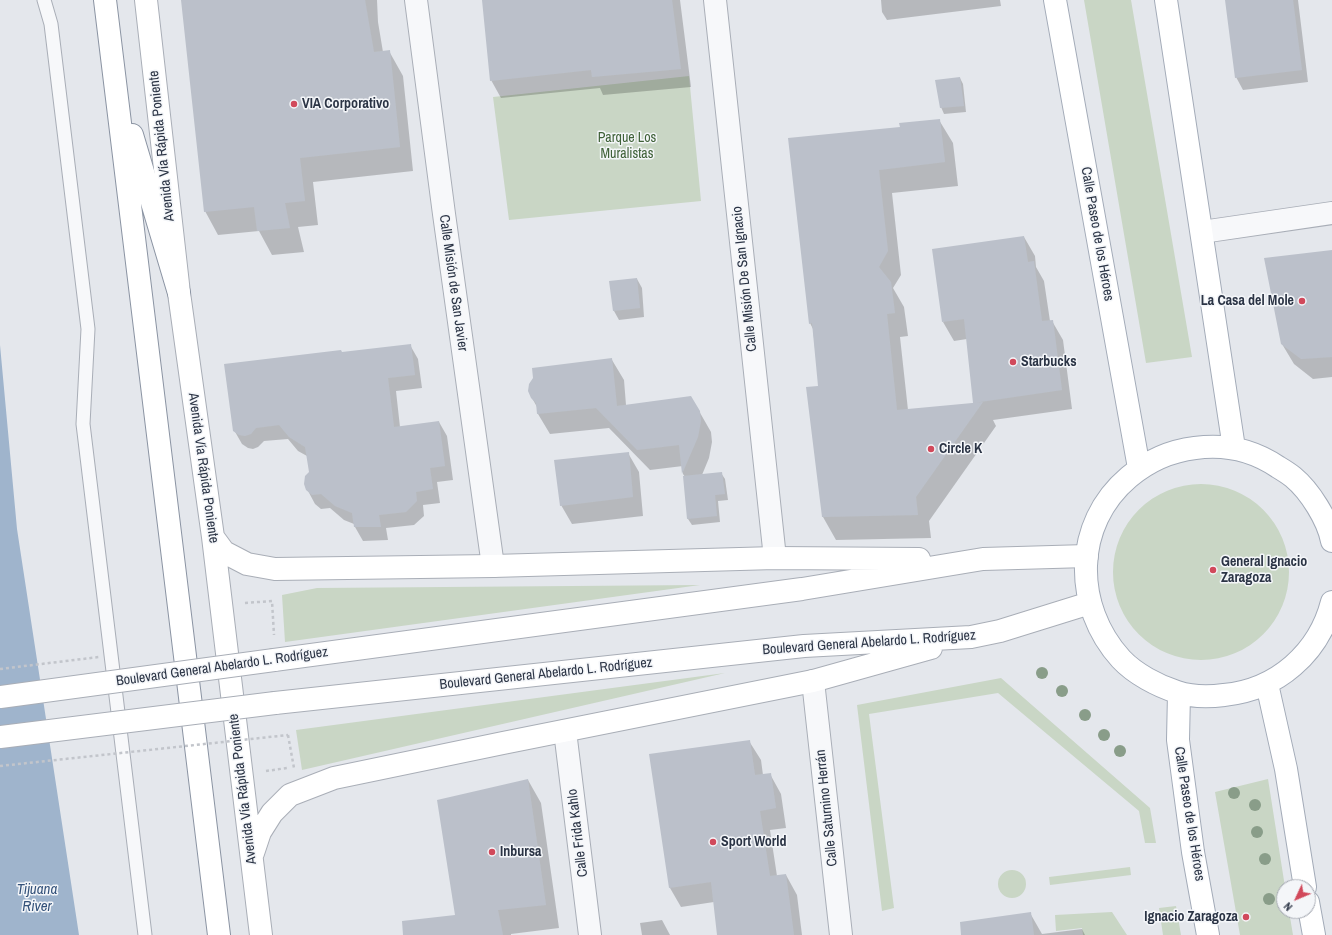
<!DOCTYPE html>
<meta charset="utf-8">
<style>
body{margin:0}
#map{position:relative;width:1332px;height:935px;overflow:hidden;background:#e4e7ec;font-family:"Archivo Narrow",sans-serif}
canvas{display:block}
.north{position:absolute;left:1276px;top:879px;width:40px;height:40px;box-sizing:border-box;background:#f4f6f9;border:1px solid #a4a8b1;border-radius:50%;rotate:226deg;font-size:11px;font-weight:700;line-height:16px;text-align:center;color:#2b3445}
.north::after{content:'';display:block;margin:auto;width:14px;height:18px;background:#d1495b;clip-path:polygon(50% 0,100% 100%,50% 72%,0 100%)}
</style>
<div id="map">
<canvas width="1332" height="935"></canvas>
<div class="north">N</div>
</div>
<script>
const context = document.querySelector('canvas').getContext('2d');
context.lineJoin = 'round';
function fill(path, color) {
  context.fillStyle = color;
  context.fill(path, 'evenodd');
}
function trace(path, color, width, dash) {
  context.strokeStyle = color;
  context.lineWidth = width;
  context.lineCap = dash ? 'butt' : 'round';
  context.setLineDash(dash || []);
  context.stroke(path);
}
function label(font, color, halo, rows, align = 'center') {
  context.font = font + ' "Archivo Narrow",sans-serif';
  context.lineWidth = 3;
  context.setLineDash([]);
  context.textBaseline = 'middle';
  context.strokeStyle = halo;
  context.fillStyle = color;
  for (const [text, x, y, turn = 0] of rows) {
    context.save();
    context.translate(x, y);
    context.rotate((+turn || 0) * Math.PI / 180);
    context.textAlign = isNaN(turn) ? turn : align;
    if (halo) context.strokeText(text, 0, 0);
    context.fillText(text, 0, 0);
    context.restore();
  }
}
const green = new Path2D(`
 M 1084,0 L 1131,0 L 1192,357 L 1146,363 Z
 M 689,76 L 701,201 L 509,220 L 493,97 Z
 M1113 572a88 88 0 1 1 176 0a88 88 0 1 1-176 0Z
 M 700,585 L 285,642 L 282,595 L 317,588 Z
 M 725,673 L 302,770 L 296,730 Z
 M 1001,678 L 1150,808 L 1156,843 L 1145,843 L 1139,811 L 998,693 L 869,714 L 894,908 L 882,911 L 857,705 Z
 M 1268,779 L 1285,887 L 1284,887 L 1284,911 L 1289,911 L 1293,935 L 1240,935 L 1215,792 Z
 M 1130,867 L 1131,875 L 1050,885 L 1049,877 Z
 M998 884a14 14 0 1 1 28 0a14 14 0 1 1-28 0Z
 M 1176,906 L 1181,935 L 1163,935 L 1159,908 Z
 M 1112,912 L 1127,935 L 1083,935 L 1082,928 L 1056,931 L 1055,915 Z`);
const water = new Path2D(`
 M 0,345 L 17,529 L 79,935 L 0,935 Z`);
const shadow = new Path2D(`
 M 182,0 L 377,0 L 378,22 L 383,52 L 389,51 L 403,76 L 413,171 L 313,182 L 318,225 L 298,227 L 304,252 L 272,255 L 259,231 L 218,235 L 205,211 Z
 M 483,0 L 680,0 L 691,87 L 603,95 L 600,88 L 501,98 L 491,80 Z
 M 881,0 L 1000,0 L 1001,6 L 887,20 L 882,12 Z
 M 1226,0 L 1298,0 L 1308,82 L 1243,90 L 1236,77 Z
 M 960,78 L 963,84 L 966,112 L 944,114 L 941,107 Z
 M 939,120 L 953,143 L 958,186 L 892,193 L 901,275 L 893,288 L 904,307 L 908,336 L 900,337 L 908,410 L 975,404 L 967,339 L 954,341 L 943,322 L 1024,237 L 1035,256 L 1036,267 L 1044,281 L 1050,321 L 1052,321 L 1063,340 L 1072,409 L 993,420 L 996,426 L 929,521 L 931,538 L 836,540 L 823,517 L 819,387 L 813,329 L 810,323 L 790,139 L 901,128 Z
 M 1332,251 L 1332,377 L 1313,379 L 1294,364 L 1282,344 Z
 M 637,279 L 642,288 L 644,317 L 619,320 L 614,311 L 610,282 Z
 M 410,345 L 418,359 L 422,388 L 396,391 L 400,427 L 439,422 L 447,436 L 453,480 L 437,482 L 440,503 L 423,505 L 424,516 L 414,525 L 386,528 L 388,540 L 363,541 L 355,527 L 354,524 L 344,520 L 330,508 L 321,509 L 315,504 L 307,489 L 310,472 L 307,456 L 298,451 L 288,439 L 264,441 L 258,447 L 253,449 L 248,448 L 242,444 L 234,430 L 342,353 Z
 M 612,360 L 624,380 L 626,405 L 699,411 L 711,432 L 712,442 L 709,458 L 702,475 L 721,473 L 725,479 L 728,500 L 718,501 L 720,522 L 692,525 L 688,519 L 685,477 L 683,474 L 683,466 L 650,470 L 609,428 L 550,434 L 538,414 L 537,407 L 532,398 Z
 M 628,453 L 639,472 L 643,516 L 572,524 L 561,505 Z
 M 749,741 L 761,760 L 763,775 L 770,774 L 781,794 L 786,828 L 770,830 L 777,876 L 786,875 L 797,895 L 802,935 L 718,935 L 714,902 L 681,907 L 670,888 L 650,755 Z
 M 528,780 L 541,803 L 559,928 L 511,934 L 511,935 L 424,935 L 456,916 Z
 M 1030,913 L 1042,934 L 1082,929 L 1085,935 L 984,935 Z
 M 662,920 L 670,935 L 642,935 L 640,923 Z`);
const building = new Path2D(`
 M 181,0 L 365,0 L 374,52 L 390,50 L 400,147 L 300,158 L 305,201 L 285,203 L 290,228 L 257,231 L 254,207 L 204,212 Z
 M 482,0 L 672,0 L 681,69 L 592,77 L 591,70 L 490,81 Z
 M 1225,0 L 1293,0 L 1302,70 L 1235,78 Z
 M 960,77 L 964,106 L 940,108 L 935,80 Z
 M 940,119 L 945,162 L 879,170 L 888,251 L 879,267 L 891,282 L 895,313 L 887,314 L 897,410 L 983,402 L 916,497 L 918,515 L 822,517 L 806,387 L 818,386 L 812,323 L 809,324 L 788,138 L 900,127 L 899,123 Z
 M 1024,236 L 1028,262 L 1034,261 L 1042,321 L 1053,320 L 1062,390 L 973,403 L 964,319 L 942,322 L 932,249 Z
 M 1332,250 L 1332,357 L 1301,359 L 1281,344 L 1264,258 Z
 M 637,278 L 640,308 L 613,311 L 609,281 Z
 M 411,344 L 415,375 L 388,378 L 394,427 L 439,421 L 445,466 L 430,468 L 433,489 L 416,492 L 417,501 L 406,512 L 379,515 L 381,527 L 354,527 L 352,513 L 335,506 L 321,494 L 312,495 L 306,490 L 304,484 L 305,476 L 309,472 L 305,447 L 289,437 L 279,425 L 256,428 L 251,434 L 245,436 L 239,435 L 233,431 L 224,364 L 341,350 L 342,352 Z
 M 612,358 L 617,406 L 691,396 L 700,411 L 701,421 L 698,437 L 682,474 L 679,445 L 637,450 L 596,408 L 537,414 L 536,403 L 531,398 L 528,391 L 529,384 L 533,378 L 532,368 Z
 M 629,452 L 633,497 L 560,506 L 554,460 Z
 M 722,472 L 725,494 L 715,495 L 717,516 L 687,519 L 683,476 Z
 M 750,740 L 755,775 L 771,773 L 776,808 L 760,811 L 770,876 L 786,874 L 794,935 L 717,935 L 711,882 L 669,888 L 649,754 Z
 M 528,779 L 546,905 L 498,910 L 503,935 L 403,935 L 402,921 L 455,915 L 437,800 Z
 M 1031,912 L 1034,935 L 961,935 L 960,922 Z`);
const path = new Path2D(`
 M 245,603 L 272,601 L 274,635
 M 288,735 L 294,768
 M 266,771 L 287,768`);
const service = new Path2D(`
 M 44,0 L 51,24 L 88,329 L 83,424 L 145,935`);
const minor = new Path2D(`
 M 416,0 L 444,214 L 493,566
 M 715,0 L 775,558
 M 1202,232 L 1332,213
 M 813,681 L 841,935
 M 565,731 L 590,935`);
const secondary = new Path2D(`
 M 146,0 L 179,293 L 213,537 L 261,935
 M 213,537 L 224,552 L 247,564 L 275,569 L 493,566 L 775,558 L 919,559
 M 274,660 L 802,589 L 983,559 L 1087,556
 M 275,703 L 804,646 L 971,637 L 1000,631 L 1090,603
 M 253,853 L 260,832 L 272,813 L 290,795 L 334,778 L 503,743 L 813,681 L 931,648`);
const primary = new Path2D(`
 M 1055,0 L 1139,468
 M 1166,0 L 1234,448
 M 1332,541 C 1328,520 1310,491 1293,477 C 1288,473 1283,470 1278,467 C 1253,450 1224,444 1195,448 C 1170,451 1148,461 1129,477 C 1073,524 1073,606 1121,659 C 1135,674 1158,686 1177,692 C 1192,697 1209,697 1224,695 C 1277,690 1319,653 1332,602
 M 1267,684 L 1286,769 L 1305,887
 M 1179,693 L 1178,740 L 1193,852 L 1208,935
 M 1308,902 L 1314,935`);
const trunk = new Path2D(`
 M 105,0 L 219,935
 M 132,135 L 179,293`);
const pathBridge = new Path2D(`
 M 0,669 L 99,657
 M 0,766 L 288,735`);
const secondaryBridge = new Path2D(`
 M 0,697 L 274,660
 M 0,737 L 275,703`);
const trees = [
 [1042,673],
 [1062,691],
 [1085,715],
 [1104,735],
 [1120,751],
 [1234,793],
 [1255,805],
 [1257,832],
 [1265,859],
 [1269,899]
];
const markers = [
 [294,104,4,"#d1495b"],
 [1302,301,4,"#d1495b"],
 [1013,362,4,"#d1495b"],
 [931,449,4,"#d1495b"],
 [1213,570,4,"#d1495b"],
 [713,842,4,"#d1495b"],
 [492,852,4,"#d1495b"],
 [1246,917,4,"#d1495b"]
];
const poiNames = [
 ["VIA Corporativo",302,104],
 ["La Casa del Mole",1294,301,"right"],
 ["Starbucks",1021,362],
 ["Circle K",939,449],
 ["General Ignacio",1221,562],
 ["Zaragoza",1221,578],
 ["Sport World",721,842],
 ["Inbursa",500,852],
 ["Ignacio Zaragoza",1238,917,"right"]
];
const parkNames = [
 ["Parque Los",627,138],
 ["Muralistas",627,154]
];
const streetNames = [
 ["Avenida Vía Rápida Poniente",162,146,-96],
 ["Calle Paseo de los Héroes",1097,234,80],
 ["Calle Misión De San Ignacio",745,279,-96],
 ["Calle Misión de San Javier",453,283,82],
 ["Avenida Vía Rápida Poniente",203,468,82],
 ["Boulevard General Abelardo L. Rodríguez",869,643,-4],
 ["Boulevard General Abelardo L. Rodríguez",222,667,-8],
 ["Boulevard General Abelardo L. Rodríguez",546,674,-6],
 ["Avenida Vía Rápida Poniente",243,789,-97],
 ["Calle Saturnino Herrán",827,808,-96],
 ["Calle Paseo de los Héroes",1189,814,81],
 ["Calle Frida Kahlo",578,833,-97]
];
const waterNames = [
 ["Tijuana",37,890],
 ["River",37,907]
];
fill(green, '#c9d6c5');
fill(water, '#9fb4cc');
fill(shadow, '#0003');
fill(building, '#bbc0ca');
trace(service, '#a9aeb7', 15);
trace(minor, '#a9aeb7', 24);
trace(secondary, '#a9aeb7', 24);
trace(primary, '#a3abb8', 24);
trace(trunk, '#8b94a3', 24);
trace(path, '#c2c5cb', 2.5, [3, 3]);
trace(service, '#f7f8fa', 13);
trace(minor, '#f7f8fa', 22);
trace(secondary, '#fff', 22);
trace(primary, '#fff', 22);
trace(trunk, '#fff', 22);
trace(secondaryBridge, '#a9aeb7', 24, []);
trace(pathBridge, '#c2c5cb', 2.5, [3, 3]);
trace(secondaryBridge, '#fff', 22);
context.fillStyle = '#899d89';
for (const [x, y] of trees) {
  context.beginPath();
  context.arc(x, y, 6, 0, 2 * Math.PI);
  context.fill();
}
for (const [x, y, r, color] of markers) {
  const dot = new Path2D();
  dot.arc(x, y, r, 0, 2 * Math.PI);
  context.fillStyle = color;
  context.fill(dot);
  trace(dot, '#f4f6f9', 1.5);
}
label('bold 14px', '#2b3445', '#f4f6f9', poiNames, 'left');
label('14px', '#3f6138', '#f4f6f9', parkNames);
label('14px', '#2b3445', '#f4f6f9', streetNames);
label('italic 15px', '#34527a', '#f4f6f9', waterNames);
</script>
